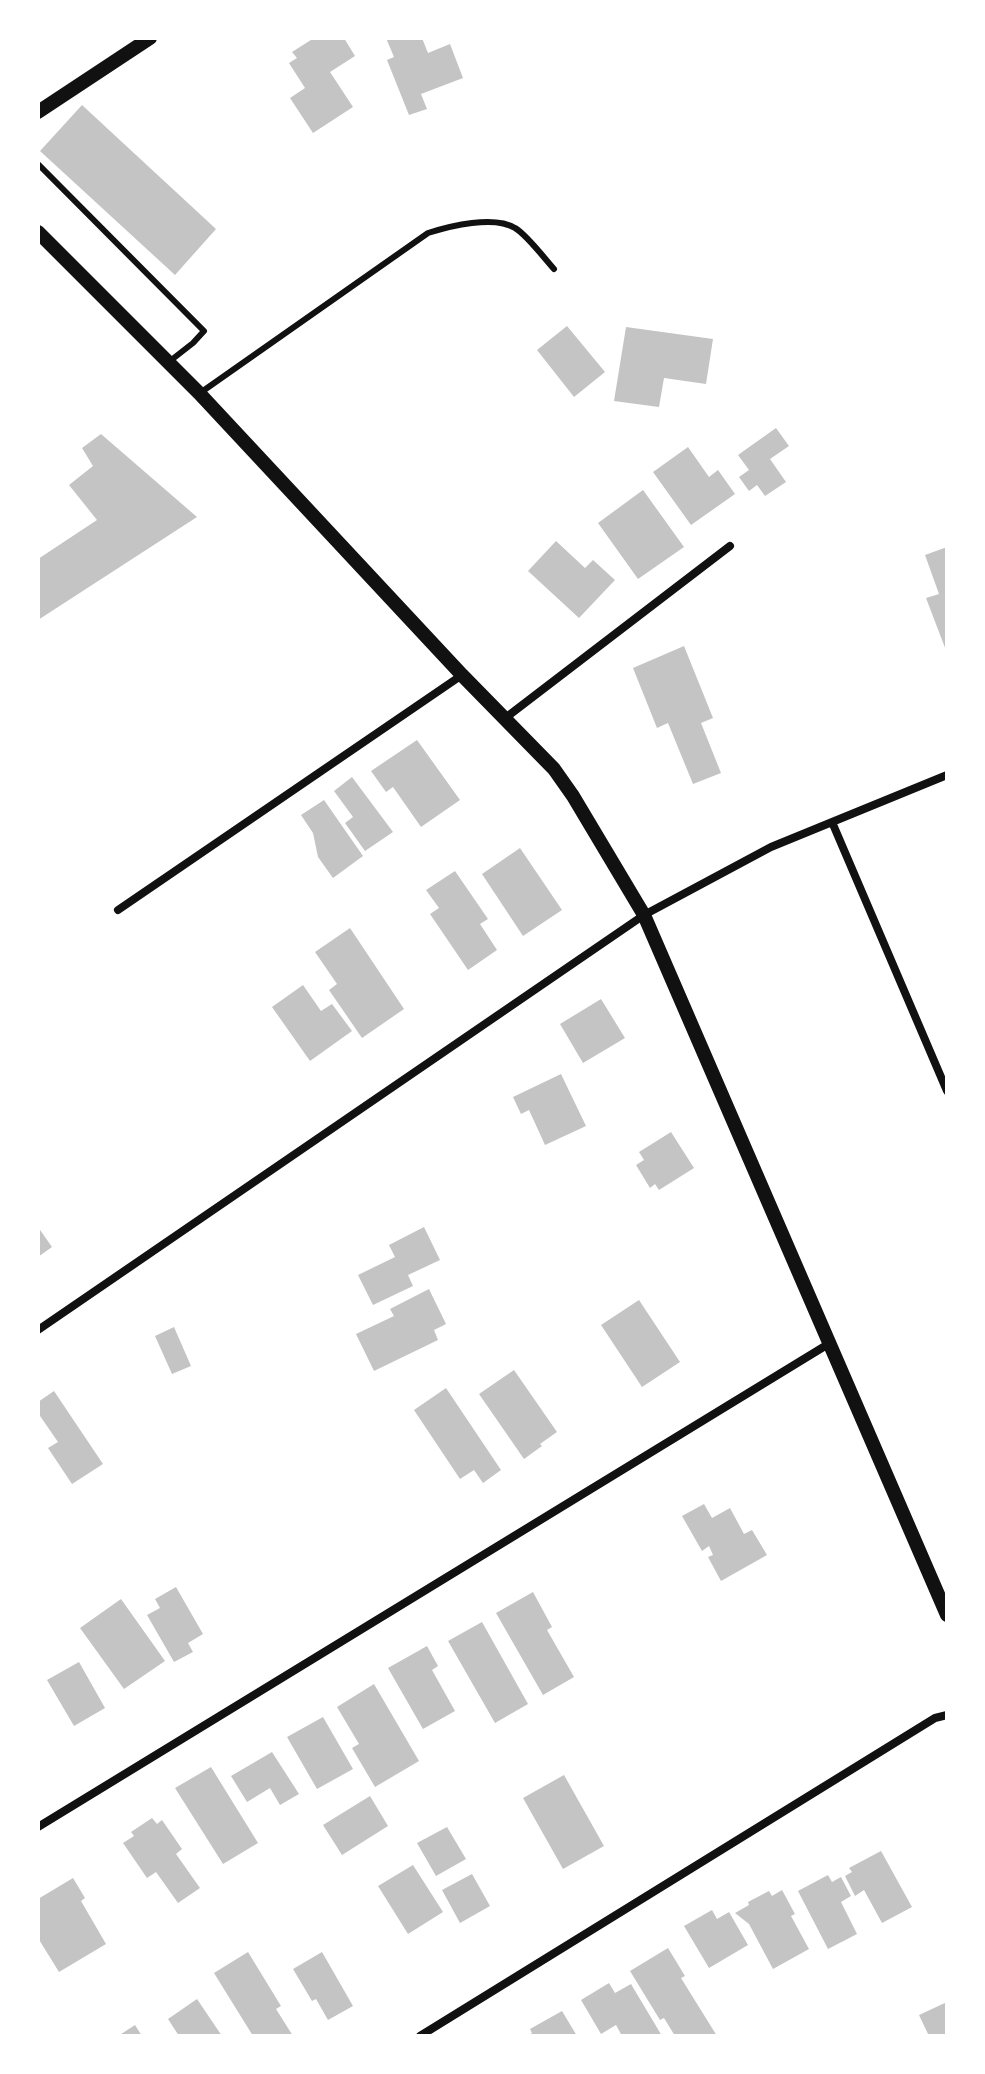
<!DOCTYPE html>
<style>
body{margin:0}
#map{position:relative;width:985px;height:2074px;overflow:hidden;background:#fff;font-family:"Golos Text",sans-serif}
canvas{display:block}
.frame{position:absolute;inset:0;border:40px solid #fff;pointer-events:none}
</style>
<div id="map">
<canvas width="985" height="2074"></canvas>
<div class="frame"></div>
</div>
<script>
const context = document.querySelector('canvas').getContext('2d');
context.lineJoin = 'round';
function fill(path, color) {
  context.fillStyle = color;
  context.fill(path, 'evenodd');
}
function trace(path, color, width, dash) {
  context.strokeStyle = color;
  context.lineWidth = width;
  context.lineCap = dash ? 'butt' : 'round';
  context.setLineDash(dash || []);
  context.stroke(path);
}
const building = new Path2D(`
 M 314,38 L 344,38 L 355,56 L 330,72 L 353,107 L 313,133 L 290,98 L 305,88 L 289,63 L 297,58 L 292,52 Z
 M 386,38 L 422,38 L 428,53 L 450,44 L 463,78 L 421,94 L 427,109 L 409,115 L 387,60 L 394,57 Z
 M 82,105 L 216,229 L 175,275 L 40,151 Z
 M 567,326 L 605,372 L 574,397 L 537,350 Z
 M 626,327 L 713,339 L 706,384 L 664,378 L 659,407 L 614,401 Z
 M 776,428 L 789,446 L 770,459 L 786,482 L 765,496 L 757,485 L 749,491 L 739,477 L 749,470 L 738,455 Z
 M 101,434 L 197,517 L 38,620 L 38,559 L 97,520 L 69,485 L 93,466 L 82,448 Z
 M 688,447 L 709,477 L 718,470 L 735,494 L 691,525 L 653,472 Z
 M 643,490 L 684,547 L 638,579 L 598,523 Z
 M 556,541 L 585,568 L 593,560 L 615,580 L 579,618 L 528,571 Z
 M 947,547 L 947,653 L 926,598 L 939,594 L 925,555 Z
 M 684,646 L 713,718 L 701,723 L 721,773 L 693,784 L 668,723 L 657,728 L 633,668 Z
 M 417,740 L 460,800 L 421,827 L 393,787 L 386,792 L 371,771 Z
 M 352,777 L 393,832 L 365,851 L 345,823 L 353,817 L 334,791 Z
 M 324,800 L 363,856 L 333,878 L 318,857 L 313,833 L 301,815 Z
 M 520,848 L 562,910 L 523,936 L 482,874 Z
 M 455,871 L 488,919 L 480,924 L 497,950 L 468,970 L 430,914 L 439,908 L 426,890 Z
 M 350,928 L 404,1009 L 362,1038 L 329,990 L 337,984 L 315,952 Z
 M 303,985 L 321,1011 L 332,1004 L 352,1031 L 310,1061 L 272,1007 Z
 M 601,999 L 625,1038 L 583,1063 L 560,1024 Z
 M 561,1074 L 586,1126 L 545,1145 L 529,1110 L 521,1114 L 513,1097 Z
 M 671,1132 L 694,1168 L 659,1190 L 655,1184 L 650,1188 L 636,1165 L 644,1160 L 639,1152 Z
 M 38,1227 L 52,1247 L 38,1257 Z
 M 424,1227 L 440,1260 L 408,1275 L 413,1286 L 373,1305 L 358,1275 L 395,1257 L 389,1245 Z
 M 429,1289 L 446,1324 L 434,1330 L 438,1340 L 374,1371 L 356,1334 L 394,1316 L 390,1309 Z
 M 639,1300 L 680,1362 L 642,1387 L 601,1325 Z
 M 174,1327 L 191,1366 L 172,1374 L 155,1336 Z
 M 514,1370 L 557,1432 L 540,1444 L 542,1446 L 524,1459 L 479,1394 Z
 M 446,1388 L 501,1470 L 483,1483 L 474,1470 L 460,1479 L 414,1410 Z
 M 54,1391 L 103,1464 L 72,1484 L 48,1448 L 58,1442 L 38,1413 L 38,1402 Z
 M 704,1504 L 712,1518 L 730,1508 L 744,1534 L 752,1530 L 767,1555 L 721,1581 L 708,1557 L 713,1555 L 709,1546 L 702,1551 L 682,1516 Z
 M 176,1587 L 203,1634 L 188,1643 L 193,1652 L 174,1662 L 147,1615 L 160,1608 L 155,1599 Z
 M 533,1592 L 552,1627 L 547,1630 L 574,1677 L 543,1695 L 496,1613 Z
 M 121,1599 L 165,1661 L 124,1689 L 80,1628 Z
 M 482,1622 L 528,1704 L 495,1723 L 448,1641 Z
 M 427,1646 L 438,1666 L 432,1670 L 455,1711 L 423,1729 L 388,1668 Z
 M 79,1662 L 105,1708 L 74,1726 L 47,1680 Z
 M 374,1684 L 419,1761 L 375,1787 L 352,1748 L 359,1744 L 337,1707 Z
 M 323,1717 L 353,1769 L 317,1789 L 287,1737 Z
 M 272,1752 L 299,1794 L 280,1805 L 270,1788 L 247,1802 L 231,1776 Z
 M 211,1767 L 258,1843 L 223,1864 L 175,1788 Z
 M 564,1775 L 604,1846 L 563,1869 L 523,1798 Z
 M 370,1796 L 388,1826 L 342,1855 L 323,1825 Z
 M 152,1818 L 157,1824 L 162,1820 L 182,1849 L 176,1854 L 200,1888 L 178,1903 L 156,1872 L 147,1878 L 123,1843 L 134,1836 L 131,1832 Z
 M 447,1827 L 466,1859 L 436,1876 L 417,1843 Z
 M 881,1851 L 912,1907 L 882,1923 L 864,1890 L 855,1896 L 845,1876 L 852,1872 L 849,1868 Z
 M 413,1865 L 443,1912 L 408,1934 L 378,1886 Z
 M 472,1874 L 490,1906 L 460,1923 L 442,1890 Z
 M 828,1875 L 832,1882 L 841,1877 L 851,1896 L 841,1902 L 857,1934 L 828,1949 L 798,1891 Z
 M 73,1878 L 85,1898 L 81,1901 L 106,1944 L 59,1972 L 38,1938 L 38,1899 Z
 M 782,1890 L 795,1914 L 791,1916 L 809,1949 L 773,1969 L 749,1924 L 735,1913 L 749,1905 L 748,1902 L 769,1891 L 772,1896 Z
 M 712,1910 L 717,1919 L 729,1912 L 748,1945 L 709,1968 L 684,1926 Z
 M 668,1948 L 685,1976 L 681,1978 L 717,2036 L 675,2036 L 664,2018 L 660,2020 L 630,1971 Z
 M 248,1952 L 281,2006 L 276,2009 L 293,2036 L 253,2036 L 214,1973 Z
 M 322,1952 L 353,2006 L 328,2020 L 316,1999 L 312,2001 L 293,1969 Z
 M 609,1983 L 615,1993 L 631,1984 L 662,2036 L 622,2036 L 616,2025 L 601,2034 L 581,2000 Z
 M 197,1999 L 222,2036 L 179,2036 L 168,2019 Z
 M 947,2002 L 947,2036 L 929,2036 L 919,2015 Z
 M 562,2011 L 577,2036 L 527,2036 L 532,2033 L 530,2029 Z
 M 135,2025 L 142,2036 L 118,2036 Z`);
const service = new Path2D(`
 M 38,164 L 204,331 L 193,343 L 170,361
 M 200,393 L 428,233 C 450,226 494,215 515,228 C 526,234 545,259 554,269`);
const minor = new Path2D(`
 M 504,719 L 730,546
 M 832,822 L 947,1091
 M 118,910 L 462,675
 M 38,1330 L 644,915 L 771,847 L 947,775
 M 38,1827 L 830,1343
 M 420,2036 L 935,1718 L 947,1715`);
const tertiary = new Path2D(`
 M 38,112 L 150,38
 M 38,232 L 199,393 L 462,675 L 554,769 L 573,796 L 644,915 L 947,1615`);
fill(building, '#c4c4c4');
trace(service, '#111', 6);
trace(minor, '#111', 8);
trace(tertiary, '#111', 14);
</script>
